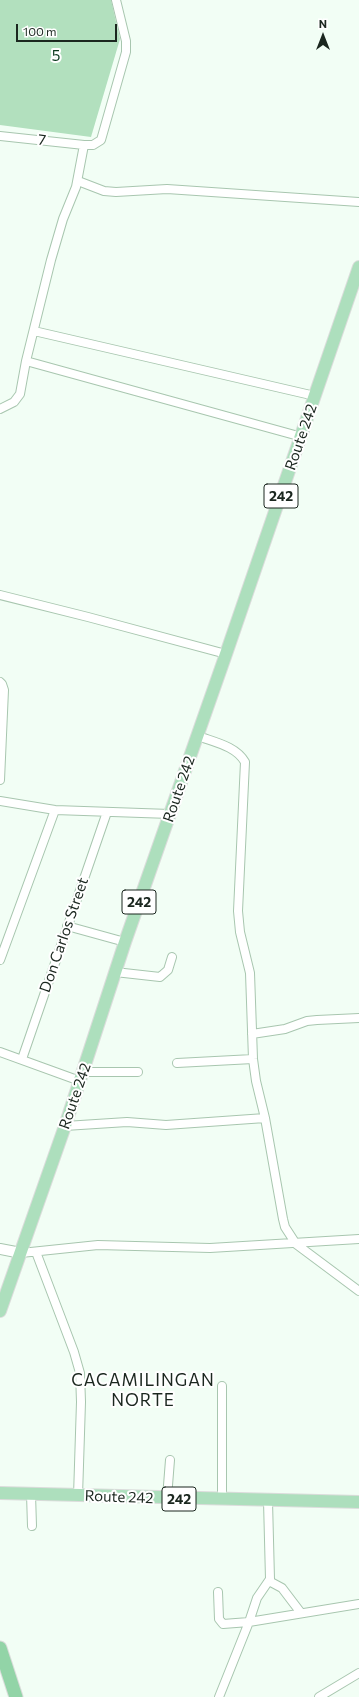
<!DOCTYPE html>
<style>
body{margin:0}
#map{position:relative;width:359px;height:1697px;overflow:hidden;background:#f2fef5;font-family:Commissioner,sans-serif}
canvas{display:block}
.north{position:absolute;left:303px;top:16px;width:40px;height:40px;-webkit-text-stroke:3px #fff;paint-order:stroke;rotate:0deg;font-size:11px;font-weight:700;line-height:16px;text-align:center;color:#1b271f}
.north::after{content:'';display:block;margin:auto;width:14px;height:18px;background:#1b271f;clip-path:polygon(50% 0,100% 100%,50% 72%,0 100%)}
.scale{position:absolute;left:16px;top:24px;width:101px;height:18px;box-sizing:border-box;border:2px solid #1b271f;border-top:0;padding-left:5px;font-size:12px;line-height:14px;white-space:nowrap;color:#1b271f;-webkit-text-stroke:3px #fff;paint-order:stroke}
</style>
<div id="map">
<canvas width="359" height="1697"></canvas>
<div class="north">N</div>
<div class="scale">100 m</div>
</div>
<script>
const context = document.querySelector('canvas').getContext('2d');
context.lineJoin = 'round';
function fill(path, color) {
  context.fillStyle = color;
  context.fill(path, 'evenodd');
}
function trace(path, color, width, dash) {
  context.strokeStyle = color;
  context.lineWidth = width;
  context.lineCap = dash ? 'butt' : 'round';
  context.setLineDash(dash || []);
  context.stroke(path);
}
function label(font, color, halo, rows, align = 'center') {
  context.font = font + ' Commissioner,sans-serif';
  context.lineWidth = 4;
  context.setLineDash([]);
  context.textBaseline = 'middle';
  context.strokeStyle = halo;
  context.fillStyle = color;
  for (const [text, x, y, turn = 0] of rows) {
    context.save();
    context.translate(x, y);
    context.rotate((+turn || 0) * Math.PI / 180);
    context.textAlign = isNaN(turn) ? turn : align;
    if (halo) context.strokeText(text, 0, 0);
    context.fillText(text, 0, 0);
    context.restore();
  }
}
const green = new Path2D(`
 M 0,0 L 111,0 L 120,39 L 91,137 L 0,125 Z`);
const minor = new Path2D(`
 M 0,136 L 84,145 L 93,145 L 101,140 L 126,52 L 126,41 L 116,0
 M 78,181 L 104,191 L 116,192 L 167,189 L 359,202
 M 34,331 L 315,396
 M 26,361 L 302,437
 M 0,409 L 14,402 L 20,394 L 26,361 L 51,260 L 63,219 L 76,187 L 84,145
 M 0,595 L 88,617 L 226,654
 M 0,682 L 2,684 L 4,690 L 0,780
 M 198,736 C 214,742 236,746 245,762 L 238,911 L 240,932 L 250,973 L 253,1059 L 256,1081 L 265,1118 L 283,1219 L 285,1227 L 296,1244 L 359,1291
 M 0,801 L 55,810 L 170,814
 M 67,926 L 125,942
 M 0,960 L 55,810
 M 115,972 L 160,977 L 168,970 L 172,957
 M 252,1034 L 285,1029 L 307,1021 L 317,1020 L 359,1018
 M 0,1052 L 80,1081
 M 22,1059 L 107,812
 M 177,1063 L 253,1059
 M 83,1072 L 138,1072
 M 65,1126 L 127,1122 L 166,1125 L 265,1118
 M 36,1252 L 74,1352 L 80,1373 L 81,1402 L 78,1496
 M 21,1253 L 98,1245 L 210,1248 L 359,1239
 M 31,1494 L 32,1526
 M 167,1498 L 170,1460
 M 222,1500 L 222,1386
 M 269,1581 L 282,1588 L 301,1613
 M 218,1592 L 219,1619 L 223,1624 L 249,1622 L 359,1604
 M 219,1697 L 249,1622 L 257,1598 L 270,1579 L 268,1501
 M 319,1697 L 359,1673`);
const tertiary = new Path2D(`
 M 0,1249 L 21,1253`);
const primary = new Path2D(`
 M 0,1311 L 65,1126 L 125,942 L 226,654 L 359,267
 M 0,1493 L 359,1502`);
const trunk = new Path2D(`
 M 0,1648 L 16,1697`);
const shields = [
 [281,496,34],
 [139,902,34],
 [179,1499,34]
];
const shieldNames = [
 ["242",281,496],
 ["242",139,902],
 ["242",179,1499]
];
const parkNames = [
 ["5",56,56]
];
const streetNames = [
 ["7",42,140,7],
 ["Route 242",301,437,-71],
 ["Route 242",179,789,-71],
 ["Don Carlos Street",64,935,-71],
 ["Route 242",75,1096,-71],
 ["Route 242",119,1497,2]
];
const quarterNames = [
 ["CACAMILINGAN",143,1380],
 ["NORTE",143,1400]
];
fill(green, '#b2e0be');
trace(minor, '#a8c6af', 10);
trace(tertiary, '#a8c6af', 12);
trace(primary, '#dbdcdb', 14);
trace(trunk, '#dbdcdb', 15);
trace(minor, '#fff', 8);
trace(tertiary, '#fff', 10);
trace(primary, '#addfbd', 12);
trace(trunk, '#92d4a7', 13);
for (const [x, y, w] of shields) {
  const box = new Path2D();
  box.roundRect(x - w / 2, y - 12, w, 24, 3);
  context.fillStyle = '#fff';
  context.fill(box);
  trace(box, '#1b271f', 1);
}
label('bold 14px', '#1b271f', null, shieldNames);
label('15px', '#0b3a1e', '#fff', parkNames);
label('15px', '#1b271f', '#fff', streetNames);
context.letterSpacing = '1px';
label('17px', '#1b271f', '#fff', quarterNames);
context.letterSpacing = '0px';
</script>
